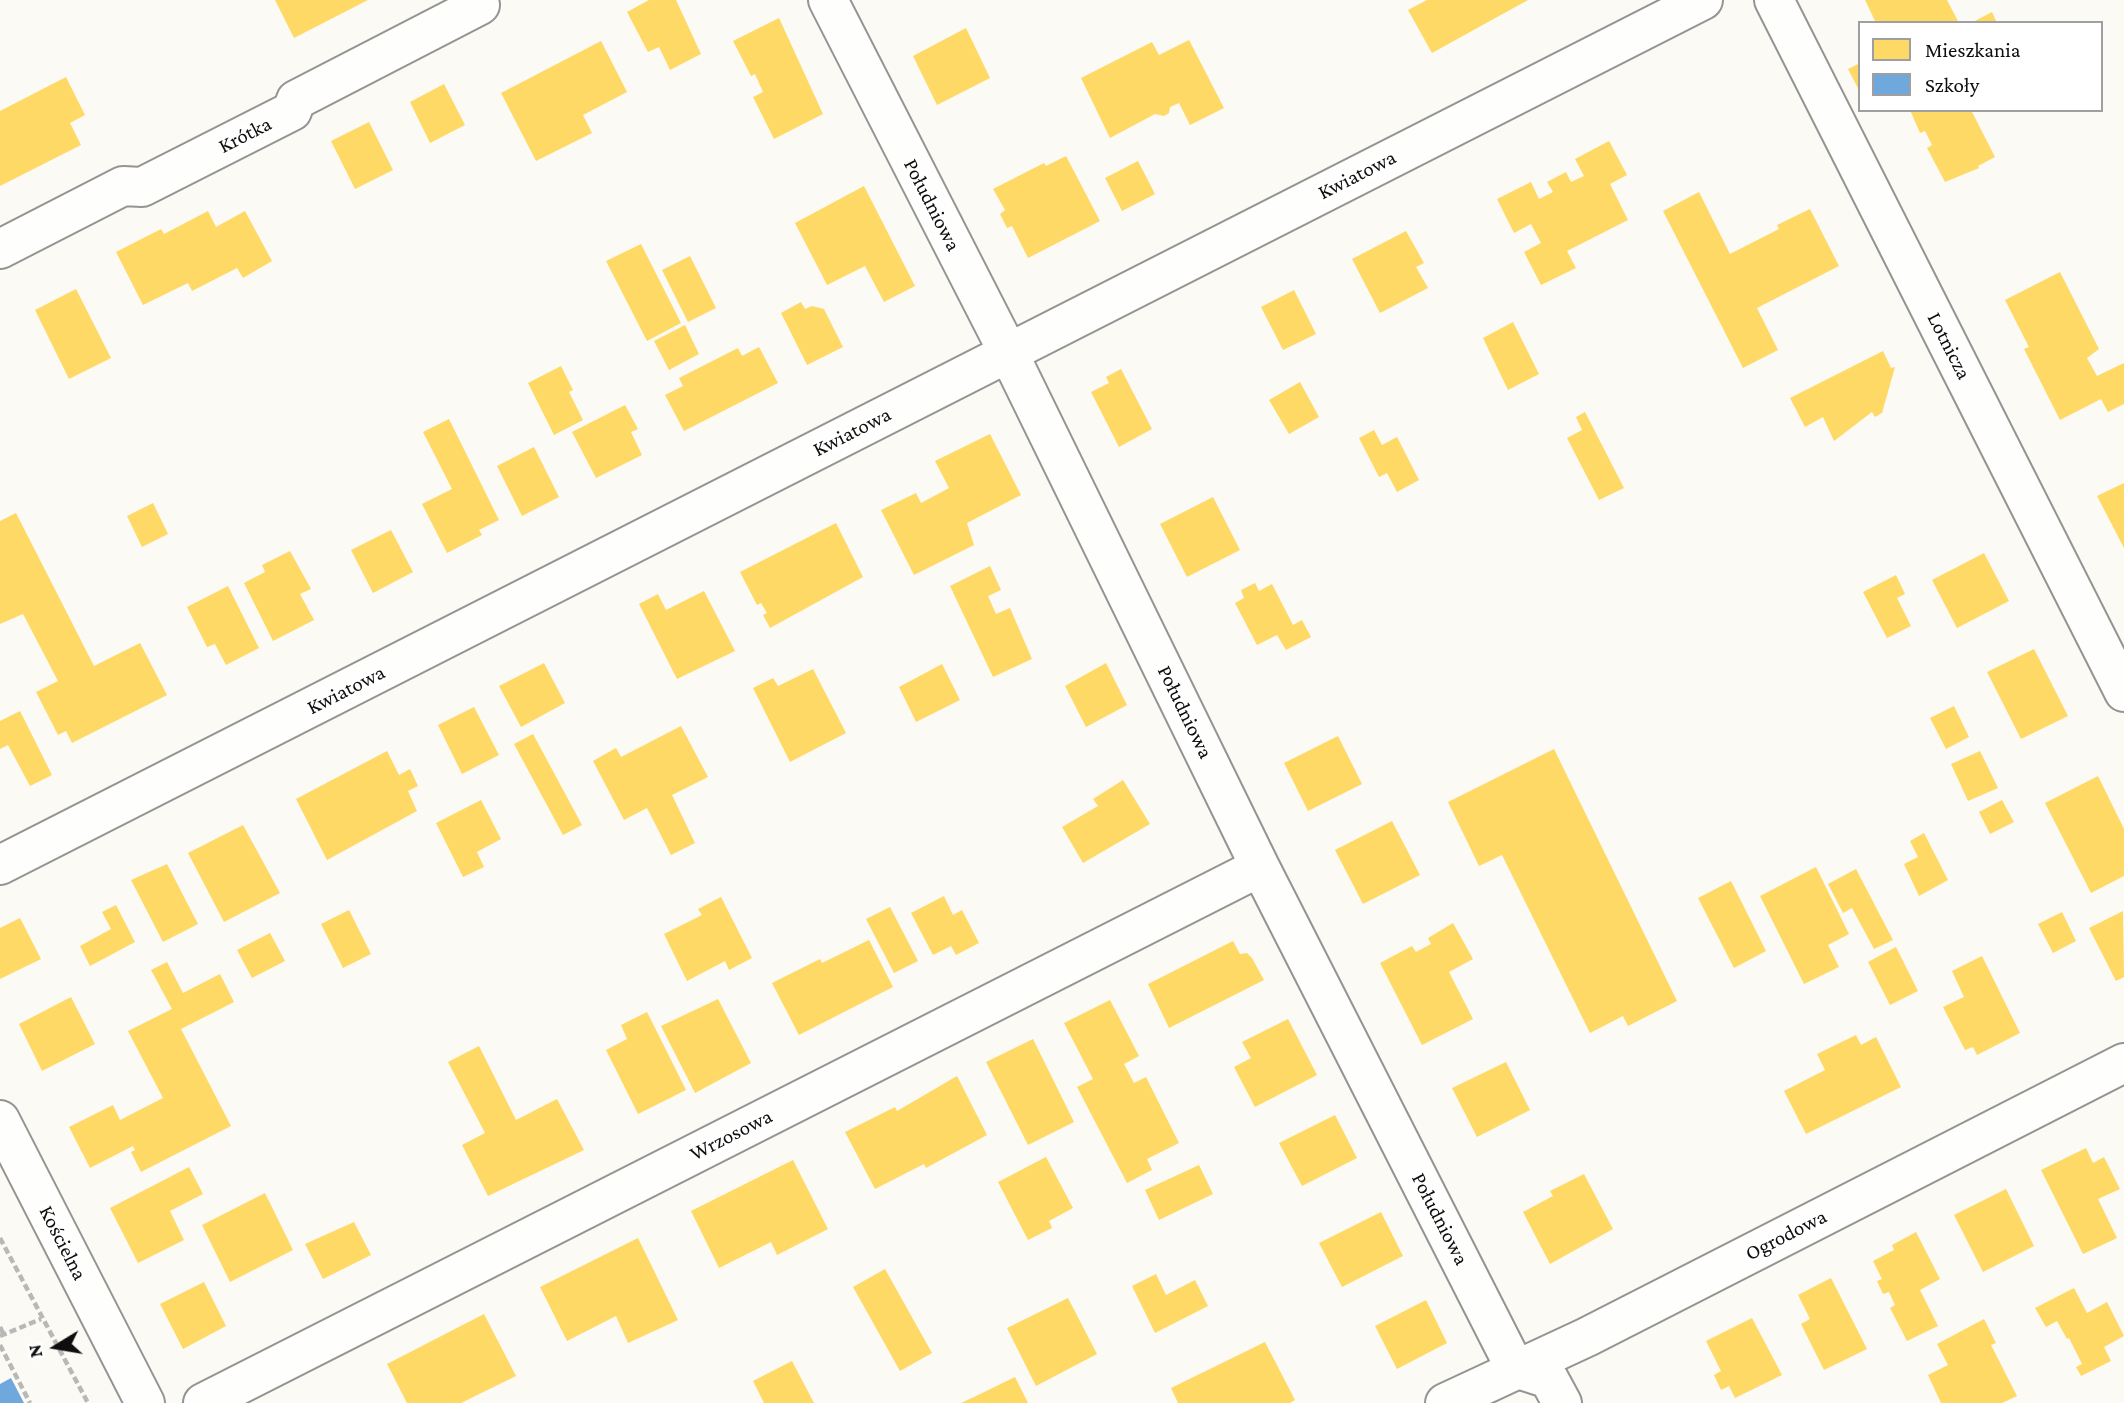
<!DOCTYPE html>
<meta charset="utf-8">
<style>
body{margin:0}
#map{position:relative;width:2124px;height:1403px;overflow:hidden;background:#fbfaf4;font-family:"Crimson Pro",serif}
canvas{display:block}
.legend{position:absolute;left:1858px;top:21px;width:245px;height:91px;box-sizing:border-box;background:#fff;border:2px solid #9f9f9f;margin:0;padding:9px 12px;list-style:none;font-size:21px;color:#0e0e0e}
.legend li{display:flex;align-items:center;gap:14px;height:35px}
.legend b{width:35px;border:2px solid #9f9f9f}
.north{position:absolute;left:21px;top:1312px;width:70px;height:70px;-webkit-text-stroke:5px #fff;paint-order:stroke;rotate:259deg;font-size:19px;font-weight:700;line-height:28px;text-align:center;color:#0e0e0e}
.north::after{content:'';display:block;margin:auto;width:24px;height:32px;background:#0e0e0e;clip-path:polygon(50% 0,100% 100%,50% 72%,0 100%)}
</style>
<div id="map">
<canvas width="2124" height="1403"></canvas>
<ul class="legend">
<li><b style="height:19px;background:#ffd966"></b>Mieszkania</li>
<li><b style="height:19px;background:#6fa8dc"></b>Szkoły</li>
</ul>
<div class="north">N</div>
</div>
<script>
const context = document.querySelector('canvas').getContext('2d');
context.lineJoin = 'round';
function fill(path, color) {
  context.fillStyle = color;
  context.fill(path, 'evenodd');
}
function trace(path, color, width, dash) {
  context.strokeStyle = color;
  context.lineWidth = width;
  context.lineCap = dash ? 'butt' : 'round';
  context.setLineDash(dash || []);
  context.stroke(path);
}
function label(font, color, halo, rows, align = 'center') {
  context.font = font + ' "Crimson Pro",serif';
  context.lineWidth = 7;
  context.setLineDash([]);
  context.textBaseline = 'middle';
  context.strokeStyle = halo;
  context.fillStyle = color;
  for (const [text, x, y, turn = 0] of rows) {
    context.save();
    context.translate(x, y);
    context.rotate((+turn || 0) * Math.PI / 180);
    context.textAlign = isNaN(turn) ? turn : align;
    if (halo) context.strokeText(text, 0, 0);
    context.fillText(text, 0, 0);
    context.restore();
  }
}
const homes = new Path2D(`
 M 275,0 L 368,0 L 294,38 Z
 M 649,0 L 676,0 L 701,54 L 670,70 L 659,47 L 648,52 L 627,12 Z
 M 1427,0 L 1528,0 L 1432,53 L 1408,10 Z
 M 1865,0 L 1947,0 L 1959,23 L 1876,23 Z
 M 1992,12 L 1997,23 L 1971,23 Z
 M 779,18 L 823,114 L 774,139 L 753,97 L 763,92 L 755,74 L 751,76 L 733,41 Z
 M 966,28 L 990,78 L 937,105 L 913,56 Z
 M 1189,40 L 1224,108 L 1190,125 L 1179,103 L 1170,107 L 1169,113 L 1164,116 L 1155,114 L 1110,138 L 1081,78 L 1152,42 L 1159,55 Z
 M 601,41 L 627,92 L 583,115 L 592,133 L 536,161 L 501,93 Z
 M 1860,63 L 1860,92 L 1848,69 Z
 M 66,77 L 85,115 L 70,123 L 81,145 L 0,186 L 0,111 Z
 M 444,84 L 465,125 L 430,143 L 410,102 Z
 M 1910,110 L 1971,110 L 1995,157 L 1978,166 L 1979,168 L 1945,182 L 1927,148 L 1932,145 L 1925,131 L 1920,133 Z
 M 369,122 L 393,170 L 355,189 L 331,141 Z
 M 1609,141 L 1627,175 L 1610,184 L 1628,220 L 1567,251 L 1576,268 L 1541,285 L 1524,252 L 1541,243 L 1531,224 L 1514,233 L 1497,199 L 1531,182 L 1539,199 L 1553,192 L 1547,182 L 1566,172 L 1571,182 L 1584,176 L 1575,159 Z
 M 1066,156 L 1100,221 L 1028,258 L 1012,226 L 1007,228 L 1000,214 L 1005,210 L 993,189 L 1044,163 L 1046,166 Z
 M 1138,161 L 1155,194 L 1122,211 L 1105,178 Z
 M 864,186 L 915,286 L 884,302 L 865,266 L 827,285 L 795,223 Z
 M 1699,192 L 1730,254 L 1779,229 L 1777,225 L 1810,209 L 1839,266 L 1757,308 L 1778,350 L 1743,368 L 1663,211 Z
 M 208,211 L 216,227 L 245,211 L 272,261 L 243,278 L 237,268 L 192,291 L 188,283 L 143,305 L 116,252 L 161,229 L 164,234 Z
 M 1406,231 L 1424,263 L 1416,267 L 1428,288 L 1380,313 L 1352,259 Z
 M 641,244 L 681,323 L 647,341 L 606,261 Z
 M 690,256 L 716,308 L 688,322 L 662,270 Z
 M 2060,272 L 2099,349 L 2087,358 L 2097,376 L 2124,363 L 2124,404 L 2108,412 L 2101,399 L 2060,420 L 2024,349 L 2029,347 L 2005,300 Z
 M 76,289 L 111,358 L 69,379 L 35,310 Z
 M 1294,290 L 1316,334 L 1283,350 L 1261,307 Z
 M 801,302 L 805,309 L 812,306 L 824,309 L 843,347 L 807,365 L 781,313 Z
 M 1513,322 L 1539,374 L 1508,390 L 1483,338 Z
 M 685,325 L 699,354 L 669,370 L 654,341 Z
 M 759,347 L 778,383 L 684,431 L 665,395 L 683,386 L 679,378 L 738,348 L 742,356 Z
 M 1883,351 L 1891,368 L 1895,367 L 1882,413 L 1875,417 L 1872,412 L 1834,441 L 1823,417 L 1805,427 L 1790,398 Z
 M 561,366 L 573,390 L 569,392 L 583,420 L 554,435 L 528,383 Z
 M 1121,369 L 1152,429 L 1119,447 L 1091,392 L 1109,383 L 1106,377 Z
 M 1300,382 L 1319,417 L 1289,434 L 1269,400 Z
 M 625,405 L 638,429 L 631,432 L 642,455 L 596,478 L 572,432 Z
 M 1585,412 L 1624,488 L 1599,500 L 1567,438 L 1582,430 L 1576,417 Z
 M 449,419 L 499,520 L 479,530 L 482,535 L 447,553 L 422,504 L 452,489 L 423,432 Z
 M 1374,430 L 1382,445 L 1397,437 L 1419,480 L 1397,492 L 1387,473 L 1379,477 L 1359,438 Z
 M 990,434 L 1021,495 L 967,523 L 974,545 L 914,575 L 881,510 L 916,493 L 921,503 L 949,488 L 935,461 Z
 M 534,447 L 559,497 L 522,516 L 497,466 Z
 M 2124,483 L 2124,548 L 2097,496 Z
 M 1213,497 L 1240,550 L 1187,577 L 1160,524 Z
 M 153,503 L 168,534 L 142,547 L 127,516 Z
 M 16,513 L 94,666 L 140,643 L 167,695 L 72,743 L 66,731 L 58,735 L 36,692 L 58,681 L 23,614 L 0,624 L 0,521 Z
 M 836,523 L 863,577 L 770,628 L 763,615 L 767,613 L 761,603 L 757,605 L 740,572 Z
 M 391,530 L 413,572 L 373,593 L 351,550 Z
 M 290,551 L 311,589 L 300,594 L 314,620 L 273,641 L 244,583 L 265,572 L 262,565 Z
 M 1984,553 L 2009,601 L 1957,628 L 1932,580 Z
 M 990,566 L 1001,590 L 988,596 L 996,614 L 1010,608 L 1032,659 L 993,677 L 950,586 Z
 M 1896,575 L 1905,594 L 1897,598 L 1911,626 L 1887,638 L 1863,592 Z
 M 1255,583 L 1259,591 L 1272,584 L 1293,625 L 1302,620 L 1311,637 L 1286,650 L 1277,635 L 1257,645 L 1235,603 L 1244,598 L 1241,590 Z
 M 228,586 L 259,648 L 226,665 L 215,644 L 207,647 L 187,607 Z
 M 704,591 L 735,651 L 677,679 L 639,604 L 658,594 L 666,610 Z
 M 2034,649 L 2068,716 L 2021,739 L 1987,672 Z
 M 544,663 L 565,703 L 521,727 L 499,686 Z
 M 1106,663 L 1127,705 L 1086,727 L 1065,686 Z
 M 942,664 L 960,700 L 916,722 L 899,687 Z
 M 813,669 L 846,733 L 790,762 L 753,688 L 773,678 L 778,686 Z
 M 1954,706 L 1969,737 L 1946,749 L 1930,718 Z
 M 474,707 L 499,755 L 462,774 L 438,725 Z
 M 20,711 L 52,775 L 30,786 L 8,745 L 0,749 L 0,721 Z
 M 681,726 L 708,777 L 672,795 L 695,843 L 671,855 L 647,808 L 624,820 L 593,761 L 616,748 L 621,757 Z
 M 533,734 L 582,825 L 563,835 L 514,744 Z
 M 1338,736 L 1362,784 L 1308,811 L 1284,763 Z
 M 1554,749 L 1677,1001 L 1628,1026 L 1623,1016 L 1590,1033 L 1502,855 L 1479,866 L 1448,802 Z
 M 387,751 L 399,775 L 410,769 L 418,786 L 408,791 L 417,811 L 327,860 L 296,799 Z
 M 1980,751 L 1998,788 L 1968,801 L 1951,764 Z
 M 2098,776 L 2124,829 L 2124,876 L 2091,893 L 2045,803 Z
 M 1123,780 L 1150,824 L 1083,863 L 1062,827 L 1098,806 L 1093,799 Z
 M 481,800 L 501,839 L 477,852 L 484,867 L 463,877 L 436,823 Z
 M 2002,800 L 2014,822 L 1990,834 L 1979,812 Z
 M 1392,821 L 1420,875 L 1363,904 L 1335,850 Z
 M 243,825 L 280,893 L 224,922 L 188,853 Z
 M 1924,833 L 1948,880 L 1919,896 L 1904,864 L 1918,857 L 1910,841 Z
 M 167,864 L 198,924 L 163,942 L 131,880 Z
 M 1816,867 L 1849,934 L 1828,945 L 1839,967 L 1804,984 L 1760,896 Z
 M 1856,869 L 1893,940 L 1874,949 L 1852,908 L 1843,913 L 1828,884 Z
 M 1731,881 L 1766,951 L 1734,968 L 1698,898 Z
 M 944,896 L 953,915 L 962,910 L 979,943 L 956,955 L 951,946 L 933,955 L 911,913 Z
 M 721,897 L 752,958 L 729,970 L 725,961 L 687,981 L 664,934 L 702,915 L 698,909 Z
 M 116,905 L 135,942 L 90,966 L 80,946 L 111,929 L 102,912 Z
 M 890,907 L 918,961 L 894,973 L 866,919 Z
 M 349,910 L 371,954 L 343,968 L 321,924 Z
 M 2123,911 L 2124,977 L 2116,981 L 2089,928 Z
 M 2062,912 L 2076,941 L 2053,953 L 2038,924 Z
 M 20,918 L 41,959 L 0,979 L 0,928 Z
 M 1453,923 L 1473,959 L 1449,972 L 1473,1019 L 1422,1045 L 1380,963 L 1412,946 L 1416,952 L 1431,944 L 1428,938 Z
 M 270,933 L 285,961 L 252,978 L 237,950 Z
 M 869,940 L 893,987 L 799,1035 L 772,983 L 820,959 L 822,963 Z
 M 1233,941 L 1240,954 L 1247,953 L 1252,958 L 1264,980 L 1169,1028 L 1148,984 Z
 M 1896,947 L 1918,991 L 1890,1005 L 1868,962 Z
 M 1982,956 L 2020,1033 L 1977,1055 L 1973,1047 L 1965,1050 L 1943,1007 L 1964,997 L 1952,971 Z
 M 167,962 L 183,993 L 220,974 L 234,1002 L 181,1029 L 231,1126 L 141,1172 L 131,1152 L 135,1150 L 133,1146 L 90,1168 L 69,1127 L 113,1105 L 120,1120 L 163,1098 L 128,1031 L 172,1009 L 151,970 Z
 M 71,997 L 95,1044 L 42,1071 L 19,1024 Z
 M 718,999 L 751,1063 L 695,1093 L 661,1026 Z
 M 1110,1000 L 1139,1056 L 1124,1064 L 1134,1083 L 1146,1077 L 1179,1143 L 1147,1159 L 1152,1170 L 1127,1183 L 1077,1087 L 1093,1079 L 1064,1023 Z
 M 647,1012 L 686,1090 L 638,1114 L 606,1050 L 627,1039 L 621,1025 Z
 M 1288,1019 L 1317,1075 L 1255,1107 L 1234,1067 L 1251,1058 L 1242,1042 Z
 M 1856,1035 L 1861,1045 L 1876,1037 L 1901,1087 L 1806,1134 L 1784,1091 L 1825,1070 L 1817,1054 Z
 M 1033,1039 L 1074,1122 L 1028,1145 L 986,1062 Z
 M 479,1046 L 516,1120 L 557,1099 L 584,1150 L 488,1196 L 462,1145 L 485,1133 L 448,1062 Z
 M 1506,1062 L 1530,1110 L 1477,1137 L 1452,1088 Z
 M 957,1076 L 987,1135 L 926,1168 L 924,1164 L 875,1189 L 845,1132 L 895,1107 L 897,1111 Z
 M 1335,1115 L 1357,1158 L 1302,1186 L 1279,1143 Z
 M 2086,1148 L 2093,1163 L 2104,1157 L 2120,1189 L 2098,1199 L 2117,1238 L 2083,1254 L 2041,1170 Z
 M 1046,1157 L 1073,1208 L 1049,1221 L 1052,1228 L 1028,1240 L 998,1182 Z
 M 793,1160 L 828,1229 L 777,1255 L 771,1242 L 719,1268 L 691,1211 Z
 M 1199,1165 L 1213,1194 L 1159,1220 L 1145,1190 Z
 M 189,1167 L 203,1194 L 170,1211 L 184,1240 L 138,1263 L 110,1208 Z
 M 1584,1174 L 1613,1229 L 1550,1264 L 1523,1212 L 1553,1196 L 1550,1191 Z
 M 2006,1189 L 2034,1246 L 1983,1272 L 1954,1215 Z
 M 265,1193 L 293,1250 L 230,1282 L 202,1225 Z
 M 1381,1212 L 1403,1256 L 1342,1287 L 1319,1243 Z
 M 354,1222 L 371,1255 L 323,1279 L 305,1244 Z
 M 1916,1232 L 1940,1279 L 1920,1290 L 1938,1326 L 1907,1341 L 1890,1308 L 1895,1305 L 1889,1292 L 1883,1294 L 1877,1281 L 1882,1279 L 1873,1261 L 1894,1250 L 1892,1245 Z
 M 638,1238 L 678,1320 L 628,1343 L 616,1316 L 567,1341 L 540,1287 Z
 M 885,1269 L 932,1353 L 900,1371 L 853,1287 Z
 M 1156,1274 L 1166,1295 L 1195,1280 L 1208,1306 L 1155,1333 L 1132,1286 Z
 M 1831,1278 L 1867,1349 L 1824,1370 L 1801,1324 L 1810,1319 L 1798,1295 Z
 M 204,1282 L 226,1326 L 183,1349 L 160,1304 Z
 M 2074,1288 L 2087,1313 L 2107,1302 L 2124,1336 L 2104,1347 L 2111,1361 L 2081,1376 L 2076,1367 L 2082,1364 L 2069,1338 L 2067,1339 L 2057,1321 L 2046,1327 L 2035,1308 Z
 M 1068,1298 L 1097,1354 L 1036,1386 L 1007,1328 Z
 M 1426,1300 L 1447,1343 L 1397,1369 L 1375,1326 Z
 M 484,1314 L 516,1376 L 461,1403 L 407,1403 L 387,1364 Z
 M 1752,1318 L 1782,1375 L 1735,1398 L 1729,1386 L 1721,1390 L 1714,1375 L 1721,1371 L 1706,1341 Z
 M 1984,1319 L 1996,1343 L 1991,1345 L 2017,1396 L 2002,1403 L 1941,1403 L 1928,1375 L 1948,1365 L 1937,1344 Z
 M 1265,1342 L 1295,1400 L 1290,1403 L 1178,1403 L 1171,1388 Z
 M 792,1361 L 814,1403 L 764,1403 L 753,1381 Z
 M 1015,1377 L 1028,1403 L 961,1403 L 974,1397 Z`);
const schools = new Path2D(`
 M 11,1378 L 24,1403 L 0,1403 L 0,1384 Z`);
const path = new Path2D(`
 M 0,1238 L 88,1403
 M 0,1327 L 4,1335
 M 0,1336 L 41,1319
 M 0,1345 L 30,1403`);
const minor = new Path2D(`
 M 828,0 L 1008,352 L 1260,867 L 1515,1368 L 1549,1379 L 1562,1403
 M 1774,0 L 2124,692
 M 0,249 L 123,186 L 142,187 L 292,111 L 296,100 L 480,5
 M 0,865 L 1703,0
 M 0,1120 L 145,1403
 M 203,1403 L 1260,867
 M 1445,1403 L 1587,1337 L 2124,1063`);
const streetNames = [
 ["Krótka",245,135,-27],
 ["Kwiatowa",1357,175,-27],
 ["Południowa",932,205,63],
 ["Lotnicza",1949,346,63],
 ["Kwiatowa",852,432,-27],
 ["Kwiatowa",346,690,-27],
 ["Południowa",1185,712,64],
 ["Wrzosowa",731,1135,-27],
 ["Południowa",1440,1219,63],
 ["Ogrodowa",1786,1235,-27],
 ["Kościelna",63,1243,63]
];
fill(homes, '#ffd966');
fill(schools, '#6fa8dc');
trace(minor, '#959492', 42);
trace(path, '#b8b8b7', 4.5, [7, 3.5]);
trace(minor, '#fefefd', 38);
label('21px', '#0e0e0e', '#fff', streetNames);
</script>
